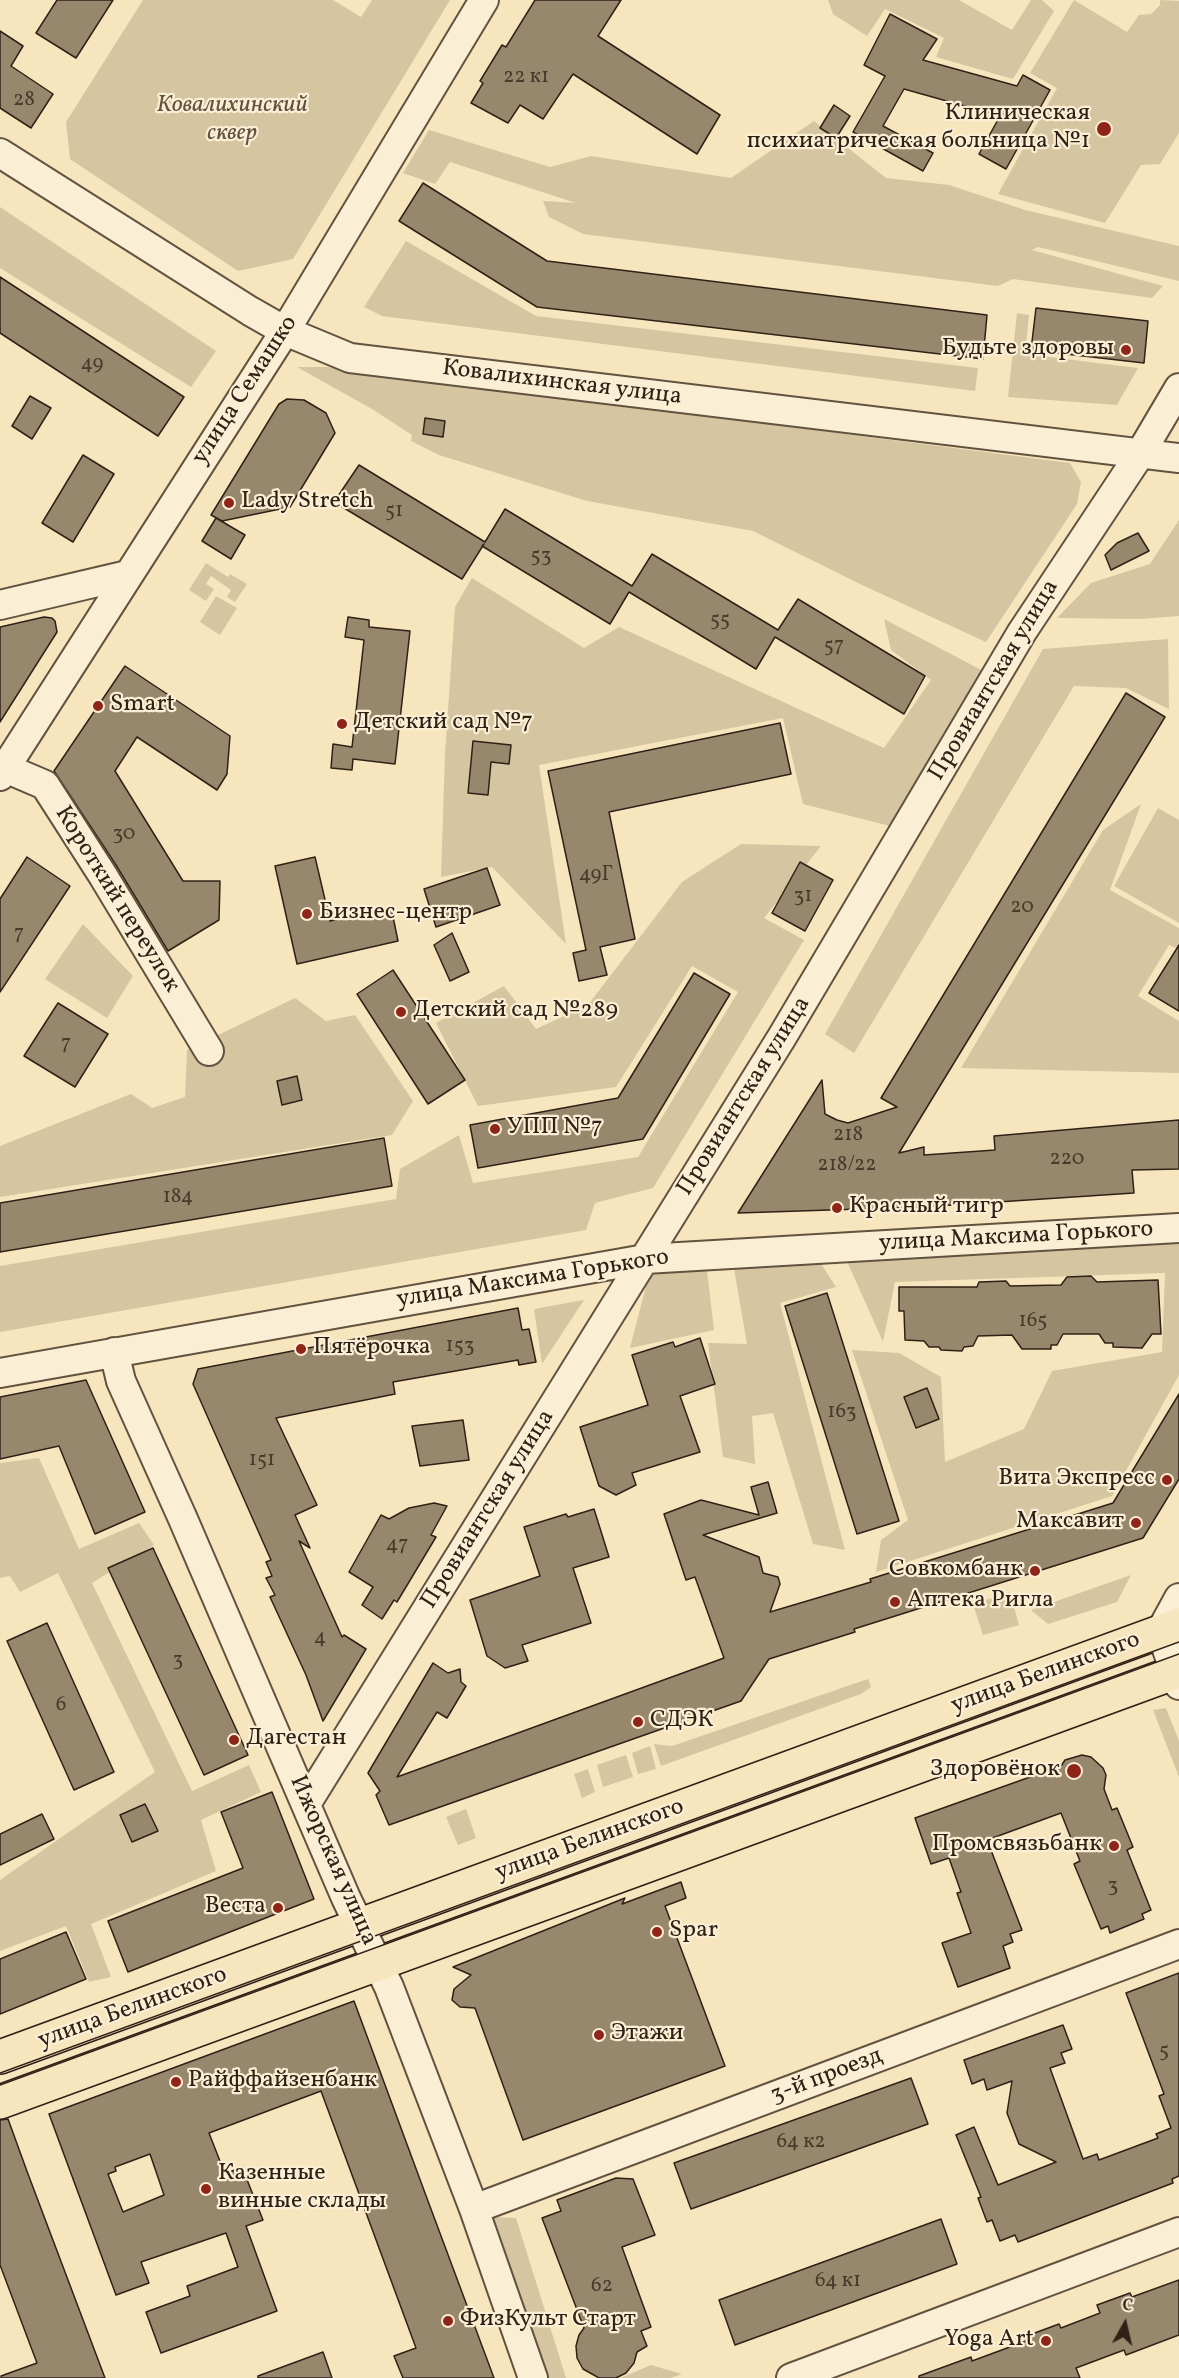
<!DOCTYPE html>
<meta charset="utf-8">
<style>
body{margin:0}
#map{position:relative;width:1179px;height:2378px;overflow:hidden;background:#f7e6bd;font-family:Vollkorn,serif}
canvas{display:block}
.north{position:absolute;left:1095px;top:2294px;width:60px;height:60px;-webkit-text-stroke:4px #faefd4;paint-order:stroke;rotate:8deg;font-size:16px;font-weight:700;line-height:24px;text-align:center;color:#302117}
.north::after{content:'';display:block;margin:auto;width:21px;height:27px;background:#302117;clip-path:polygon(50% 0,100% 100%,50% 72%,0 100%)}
</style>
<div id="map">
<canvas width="1179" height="2378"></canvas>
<div class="north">С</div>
</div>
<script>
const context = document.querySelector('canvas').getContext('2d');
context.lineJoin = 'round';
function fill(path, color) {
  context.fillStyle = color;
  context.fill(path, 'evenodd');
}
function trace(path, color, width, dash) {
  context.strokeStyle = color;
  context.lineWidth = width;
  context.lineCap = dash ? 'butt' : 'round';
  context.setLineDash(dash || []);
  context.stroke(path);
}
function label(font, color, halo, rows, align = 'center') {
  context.font = font + ' Vollkorn,serif';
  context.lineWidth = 4.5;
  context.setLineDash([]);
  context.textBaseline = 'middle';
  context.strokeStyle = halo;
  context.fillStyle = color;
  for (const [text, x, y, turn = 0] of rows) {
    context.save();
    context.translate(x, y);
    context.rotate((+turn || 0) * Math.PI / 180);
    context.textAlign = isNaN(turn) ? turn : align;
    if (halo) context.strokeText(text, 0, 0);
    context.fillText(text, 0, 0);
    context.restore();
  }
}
const green = new Path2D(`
 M 143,0 L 333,0 L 361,17 L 372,0 L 450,0 L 293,259 L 238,271 L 70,159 L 66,122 Z
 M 828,0 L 959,0 L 1012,30 L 1031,0 L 1042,0 L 1054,11 L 1013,79 L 936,57 L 944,38 L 885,9 L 867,36 L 833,14 Z
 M 1074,0 L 1127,32 L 1139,15 L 1151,14 L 1160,5 L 1160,0 L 1179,1 L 1179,133 L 1160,164 L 1141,165 L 1105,223 L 998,194 L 1057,88 L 1030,73 Z
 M 814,121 L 886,178 L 949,185 L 1025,210 L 1179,246 L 1179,281 L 1038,247 L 1032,250 L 1163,286 L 1152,298 L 1013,279 L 998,286 L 583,234 L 549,217 L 543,201 L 576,203 L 450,162 L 435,184 L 403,173 L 429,130 L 550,167 L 591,156 L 731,178 Z
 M 0,207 L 216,351 L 191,387 L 0,268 Z
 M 406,241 L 536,316 L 978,368 L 975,391 L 382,316 L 364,307 Z
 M 1017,313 L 1029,315 L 1025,354 L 1138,368 L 1117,405 L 1008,397 Z
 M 297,367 L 327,367 L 1070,463 L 1081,482 L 1077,504 L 986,642 L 862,585 L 753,531 L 587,501 L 439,455 L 411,441 L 412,435 L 372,409 Z
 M 1179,520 L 1179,616 L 1140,619 L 1057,618 L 1091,583 L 1150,564 Z
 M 206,563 L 228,577 L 230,574 L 247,584 L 235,602 L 227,597 L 231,590 L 211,576 L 206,584 L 214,589 L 206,601 L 189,590 Z
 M 472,578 L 584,648 L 619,627 L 884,748 L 931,680 L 891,650 L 884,619 L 989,674 L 894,827 L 803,804 L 783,718 L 539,765 L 566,944 L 492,867 L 441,877 L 445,754 L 455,607 Z
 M 216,596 L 237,608 L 220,635 L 200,622 Z
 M 1168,639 L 1169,709 L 1126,688 L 1074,686 L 854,1053 L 825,1034 L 1043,649 Z
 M 1141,804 L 1110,890 L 1179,928 L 1179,949 L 1169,945 L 1138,996 L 1179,1021 L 1179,1073 L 961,1068 L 1103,830 Z
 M 1158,808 L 1179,820 L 1179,923 L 1114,886 Z
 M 741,844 L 821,846 L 764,918 L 804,940 L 653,1188 L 595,1203 L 586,1230 L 0,1332 L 0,1266 L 396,1199 L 400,1169 L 459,1135 L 473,1183 L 638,1157 L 738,992 L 692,966 L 616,1087 L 478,1106 L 436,1023 L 504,986 L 536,1029 L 588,1005 L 682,882 Z
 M 83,924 L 133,976 L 107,1018 L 45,979 Z
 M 295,998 L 326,1021 L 355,1015 L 413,1101 L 392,1135 L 0,1197 L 0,1146 L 131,1094 L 152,1108 L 185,1097 L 187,1050 Z
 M 1179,1238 L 1179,1375 L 1112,1496 L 876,1572 L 881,1540 L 908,1520 L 852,1350 L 899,1353 L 941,1377 L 945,1462 L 1024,1429 L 1052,1371 L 1162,1352 L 1165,1273 L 895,1282 L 883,1342 L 845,1257 Z
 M 818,1259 L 836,1287 L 780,1303 L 845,1550 L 813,1544 L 773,1413 L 752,1416 L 755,1464 L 723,1457 L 708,1343 L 747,1344 L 733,1263 Z
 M 706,1262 L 714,1330 L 630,1348 L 651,1267 Z
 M 584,1300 L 542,1364 L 534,1309 Z
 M 39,1458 L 79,1549 L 139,1523 L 154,1545 L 92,1583 L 192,1791 L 249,1765 L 261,1792 L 201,1820 L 216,1871 L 91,1924 L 111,1977 L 89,1982 L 66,1926 L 0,1951 L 0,1880 L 155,1772 L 58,1573 L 20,1592 L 10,1576 L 0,1578 L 0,1463 Z
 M 1131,1575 L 1117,1602 L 1048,1624 L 1031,1610 Z
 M 1010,1592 L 1019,1625 L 983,1635 L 973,1604 Z
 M 868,1679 L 871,1687 L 861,1694 L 661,1766 L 654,1744 L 672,1746 Z
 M 1166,1708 L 1179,1741 L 1179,1777 L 1153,1710 Z
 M 650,1746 L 656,1769 L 638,1774 L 632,1753 Z
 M 626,1755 L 633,1777 L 603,1787 L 597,1765 Z
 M 588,1769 L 595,1792 L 582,1798 L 574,1774 Z
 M 466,1809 L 476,1838 L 458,1845 L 446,1817 Z
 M 489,2217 L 516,2218 L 566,2378 L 546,2378 Z
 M 651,2365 L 682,2374 L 671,2378 L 620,2378 Z`);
const building = new Path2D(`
 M 57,0 L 113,0 L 76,58 L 36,33 Z
 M 535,0 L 621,0 L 598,36 L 720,115 L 697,154 L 573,74 L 543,119 L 520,105 L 508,123 L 471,103 L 483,83 L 480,81 L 502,45 L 506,47 Z
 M 890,14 L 937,39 L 923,60 L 1017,86 L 1023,75 L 1050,90 L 1006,169 L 979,154 L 1000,116 L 904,89 L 883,126 L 933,153 L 923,171 L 853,132 L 885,76 L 864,65 Z
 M 0,31 L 23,46 L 11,66 L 53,94 L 31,128 L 0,108 Z
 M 834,105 L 850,116 L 836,138 L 820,128 Z
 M 423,183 L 547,261 L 987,315 L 983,359 L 537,307 L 399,221 Z
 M 0,277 L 184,397 L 158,436 L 0,333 Z
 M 1036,308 L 1148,321 L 1144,363 L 1031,350 Z
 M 30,396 L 51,408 L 32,439 L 12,426 Z
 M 287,399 L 304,400 L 326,413 L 335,433 L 290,507 L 222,521 L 211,515 L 279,404 Z
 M 425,418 L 445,421 L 443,437 L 423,434 Z
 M 83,455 L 114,474 L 73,542 L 42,523 Z
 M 359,465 L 485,542 L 505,509 L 632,586 L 652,554 L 778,630 L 798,599 L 925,676 L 904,714 L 775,637 L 756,669 L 629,592 L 610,624 L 482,546 L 484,544 L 462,579 L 334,502 Z
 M 216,518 L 245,535 L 231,559 L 202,541 Z
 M 1138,533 L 1149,551 L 1111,570 L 1105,555 L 1117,543 Z
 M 44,617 L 52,618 L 55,621 L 57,632 L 0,722 L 0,627 Z
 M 348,617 L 369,620 L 369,627 L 410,631 L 395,764 L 353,759 L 352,770 L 331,768 L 333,744 L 352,747 L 364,640 L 345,637 Z
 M 125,666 L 230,736 L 227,774 L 217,790 L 137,737 L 115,771 L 183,881 L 220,881 L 219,920 L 168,951 L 116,865 L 54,771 Z
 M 1126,693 L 1165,717 L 899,1153 L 924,1147 L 924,1155 L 995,1150 L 994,1136 L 1179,1120 L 1179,1169 L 1132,1170 L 1134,1193 L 922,1207 L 738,1213 L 822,1080 L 825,1114 L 837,1120 L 848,1123 L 897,1107 L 881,1098 Z
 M 780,723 L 791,774 L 609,812 L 635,939 L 600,947 L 607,975 L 579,981 L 573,953 L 586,950 L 548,771 Z
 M 473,741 L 511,745 L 509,764 L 491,762 L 488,795 L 468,793 Z
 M 27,857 L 70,886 L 0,992 L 0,899 Z
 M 315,857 L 330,921 L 391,907 L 398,941 L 297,964 L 275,866 Z
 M 800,862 L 833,880 L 805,931 L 772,913 Z
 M 487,868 L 500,905 L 436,927 L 424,889 Z
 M 452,933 L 469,972 L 450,981 L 434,945 Z
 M 1179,945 L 1179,1011 L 1149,993 Z
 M 393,970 L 465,1080 L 428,1104 L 357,994 Z
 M 694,973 L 730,994 L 643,1139 L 478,1168 L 470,1125 L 618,1098 Z
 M 58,1003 L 108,1034 L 75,1087 L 24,1056 Z
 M 297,1076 L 302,1100 L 282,1105 L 277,1081 Z
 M 384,1138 L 392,1186 L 0,1252 L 0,1203 Z
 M 1091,1276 L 1097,1282 L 1158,1280 L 1161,1334 L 1152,1334 L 1142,1348 L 1113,1347 L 1113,1343 L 1105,1343 L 1099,1334 L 1063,1334 L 1057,1345 L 1051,1345 L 1051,1349 L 1022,1349 L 1012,1335 L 978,1336 L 973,1346 L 964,1347 L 962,1351 L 941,1350 L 939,1347 L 929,1347 L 924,1341 L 905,1340 L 904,1311 L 899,1311 L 899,1287 L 977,1287 L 979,1282 L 1006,1281 L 1010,1286 L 1061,1285 L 1067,1277 Z
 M 827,1293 L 899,1521 L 857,1534 L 785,1306 Z
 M 518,1308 L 522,1330 L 529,1329 L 536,1362 L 519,1365 L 518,1360 L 393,1382 L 395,1394 L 276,1418 L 317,1505 L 295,1515 L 310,1548 L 299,1541 L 342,1637 L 344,1635 L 366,1649 L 323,1721 L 306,1675 L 270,1597 L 275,1595 L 266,1578 L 272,1576 L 266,1562 L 271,1560 L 193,1384 L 198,1369 Z
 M 700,1338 L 715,1384 L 680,1396 L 700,1452 L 632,1473 L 636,1485 L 616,1495 L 599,1486 L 580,1427 L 648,1405 L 632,1355 L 673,1342 L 675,1347 Z
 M 86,1380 L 145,1512 L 95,1534 L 59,1446 L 0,1459 L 0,1397 Z
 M 927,1388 L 939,1419 L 916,1428 L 904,1397 Z
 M 1179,1394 L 1179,1479 L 1143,1538 L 854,1629 L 855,1632 L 769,1659 L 741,1701 L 389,1825 L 376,1795 L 380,1791 L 368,1773 L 433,1663 L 448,1673 L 460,1669 L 461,1682 L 466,1686 L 447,1718 L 437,1712 L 397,1777 L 724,1658 L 695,1577 L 686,1580 L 664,1514 L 701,1500 L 759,1515 L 751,1487 L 768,1482 L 777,1513 L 703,1535 L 759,1557 L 763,1573 L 778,1577 L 780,1584 L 770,1612 L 871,1582 L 870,1579 L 1113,1503 Z
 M 463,1420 L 469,1460 L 420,1466 L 412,1426 Z
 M 434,1503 L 447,1506 L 431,1535 L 436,1537 L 397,1602 L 394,1600 L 382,1619 L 362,1605 L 373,1587 L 349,1572 L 381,1515 L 389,1519 L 409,1508 Z
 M 594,1509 L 609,1557 L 573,1568 L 591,1623 L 522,1645 L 528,1661 L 505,1668 L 487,1656 L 470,1600 L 540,1576 L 524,1527 L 566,1514 L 568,1517 Z
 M 153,1548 L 248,1755 L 204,1775 L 108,1568 Z
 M 47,1623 L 114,1772 L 74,1790 L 7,1641 Z
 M 1082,1755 L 1091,1757 L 1103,1768 L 1106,1775 L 1104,1789 L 1112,1810 L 1117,1808 L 1133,1847 L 1127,1850 L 1151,1910 L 1142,1914 L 1144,1919 L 1110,1933 L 1108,1926 L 1101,1929 L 1074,1864 L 1080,1861 L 1061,1813 L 987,1840 L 1022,1930 L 1010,1934 L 1013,1942 L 1003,1946 L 1010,1968 L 958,1987 L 942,1943 L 971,1933 L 957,1893 L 961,1892 L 949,1858 L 931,1864 L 915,1818 L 1061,1766 L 1065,1760 Z
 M 272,1792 L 314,1899 L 128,1972 L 108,1921 L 243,1868 L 221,1812 Z
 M 145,1804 L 158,1831 L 132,1842 L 120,1815 Z
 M 42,1814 L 54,1839 L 0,1865 L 0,1834 Z
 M 681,1882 L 686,1898 L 665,1906 L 725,2066 L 523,2140 L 475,2008 L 460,2007 L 452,2000 L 454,1989 L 471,1975 L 453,1967 L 625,1898 L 622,1904 Z
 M 66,1932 L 86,1979 L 0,2014 L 0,1959 Z
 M 1179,1973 L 1179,2176 L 1172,2179 L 1173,2183 L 1018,2242 L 1015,2235 L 1000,2241 L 992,2220 L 987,2222 L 978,2198 L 981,2197 L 956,2135 L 974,2127 L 998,2185 L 1056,2162 L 1019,2144 L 1007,2113 L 1012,2081 L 987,2090 L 984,2079 L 972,2084 L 964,2060 L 1063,2025 L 1072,2049 L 1061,2053 L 1065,2063 L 1050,2068 L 1083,2159 L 1097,2154 L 1099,2160 L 1158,2138 L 1156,2134 L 1171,2128 L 1159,2096 L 1164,2094 L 1126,1993 Z
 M 354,2001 L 425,2193 L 494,2378 L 403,2378 L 394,2356 L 416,2348 L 321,2091 L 209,2133 L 225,2174 L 242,2167 L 263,2220 L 246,2226 L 277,2311 L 161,2353 L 146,2312 L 190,2296 L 187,2286 L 238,2267 L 226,2233 L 141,2262 L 149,2283 L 116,2295 L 49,2114 ZM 150,2154 L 164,2195 L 123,2212 L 108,2174 L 116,2171 L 115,2167 Z
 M 911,2078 L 928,2124 L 691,2209 L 674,2163 Z
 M 8,2119 L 28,2174 L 105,2378 L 1,2378 L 1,2376 L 37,2363 L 0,2265 L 0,2120 Z
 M 616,2178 L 633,2179 L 655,2235 L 622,2247 L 651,2327 L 641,2331 L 647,2346 L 637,2352 L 634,2363 L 626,2373 L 616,2378 L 599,2378 L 583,2369 L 577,2358 L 576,2346 L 579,2335 L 584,2328 L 542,2218 L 561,2211 L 557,2200 Z
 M 941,2219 L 957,2264 L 735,2345 L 719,2300 Z
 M 1179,2280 L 1179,2335 L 1126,2355 L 1124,2350 L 1076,2368 L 1080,2378 L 919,2378 L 919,2376 L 971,2357 L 972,2361 L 1026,2341 L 1024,2337 L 1059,2324 L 1061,2328 L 1100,2313 L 1097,2305 L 1130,2293 L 1132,2297 Z
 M 323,2352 L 332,2378 L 258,2378 L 258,2376 Z`);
const minor = new Path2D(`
 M 0,153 L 250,311 L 285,331 L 350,358 L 1179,458
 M 0,605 L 127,575
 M 5,768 L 45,785 L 102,874 L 209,1051
 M 0,776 L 285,331 L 484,0
 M 114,1352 L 121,1381 L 183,1519 L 346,1898 L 389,1987 L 474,2209 L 533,2378
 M 0,1373 L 645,1259 L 1179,1228
 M 1179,1598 L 1161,1631 L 1179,1685
 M 306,1804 L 782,1037 L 1022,632 L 1140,454 L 1179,388
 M 474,2209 L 1179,1944
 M 791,2378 L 1179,2232`);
const major = new Path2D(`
 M 0,2057 L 1179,1625
 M 0,2102 L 1179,1671`);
const tram = new Path2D(`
 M 0,2073 L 1179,1642
 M 0,2085 L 1179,1654`);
const markers = [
 [1104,129,8,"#8f2418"],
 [1126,350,6,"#8f2418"],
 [229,503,6,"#8f2418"],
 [98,706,6,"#8f2418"],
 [342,724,6,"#8f2418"],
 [307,914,6,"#8f2418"],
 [401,1012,6,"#8f2418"],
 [495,1129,6,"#8f2418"],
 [837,1208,6,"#8f2418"],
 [301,1349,6,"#8f2418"],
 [1167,1480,6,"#8f2418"],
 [1136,1523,6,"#8f2418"],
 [1035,1571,6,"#8f2418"],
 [895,1602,6,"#8f2418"],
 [638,1722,6,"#8f2418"],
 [234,1740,6,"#8f2418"],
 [1074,1771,8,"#8f2418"],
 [1114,1846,6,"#8f2418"],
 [278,1908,6,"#8f2418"],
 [657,1932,6,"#8f2418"],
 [599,2035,6,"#8f2418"],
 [176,2082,6,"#8f2418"],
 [206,2189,6,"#8f2418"],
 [448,2321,6,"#8f2418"],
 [1046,2341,6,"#8f2418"]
];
const numberNames = [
 ["22 к1",526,78],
 ["28",24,101],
 ["49",92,365],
 ["51",394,512],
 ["53",541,557],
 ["55",720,621],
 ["57",834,647],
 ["30",124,835],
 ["49Г",596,876],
 ["31",803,897],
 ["20",1022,908],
 ["7",19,935],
 ["7",66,1045],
 ["218",848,1136],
 ["220",1067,1160],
 ["218/22",847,1166],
 ["184",178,1198],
 ["165",1033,1322],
 ["153",460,1347],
 ["163",842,1413],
 ["151",262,1461],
 ["47",397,1546],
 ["4",320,1639],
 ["3",178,1661],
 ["6",61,1706],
 ["3",1113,1887],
 ["5",1164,2052],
 ["64 к2",801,2143],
 ["64 к1",838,2282],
 ["62",602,2287]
];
const parkNames = [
 ["Ковалихинский",232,107],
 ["сквер",232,135]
];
const poiNames = [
 ["Клиническая",1090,115,"right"],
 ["психиатрическая больница №1",1090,143,"right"],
 ["Будьте здоровы",1114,350,"right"],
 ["Lady Stretch",241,503],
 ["Smart",110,706],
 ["Детский сад №7",354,724],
 ["Бизнес-центр",319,914],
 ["Детский сад №289",413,1012],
 ["УПП №7",507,1129],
 ["Красный тигр",849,1208],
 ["Пятёрочка",313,1349],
 ["Вита Экспресс",1155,1480,"right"],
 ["Максавит",1124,1523,"right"],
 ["Совкомбанк",1023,1571,"right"],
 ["Аптека Ригла",907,1602],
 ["СДЭК",650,1722],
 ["Дагестан",246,1740],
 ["Здоровёнок",1060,1771,"right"],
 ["Промсвязьбанк",1102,1846,"right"],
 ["Веста",266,1908,"right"],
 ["Spar",669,1932],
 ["Этажи",611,2035],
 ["Райффайзенбанк",188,2082],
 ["Казенные",218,2175],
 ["винные склады",218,2203],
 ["ФизКульт Старт",460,2321],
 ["Yoga Art",1034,2341,"right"]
];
const streetNames = [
 ["Ковалихинская улица",562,384,7],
 ["улица Семашко",246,391,-57],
 ["Провиантская улица",995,681,-59],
 ["Короткий переулок",116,900,58],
 ["Провиантская улица",745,1097,-58],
 ["улица Максима Горького",1016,1238,-3],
 ["улица Максима Горького",533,1280,-9],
 ["Провиантская улица",489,1510,-58],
 ["улица Белинского",1046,1674,-20],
 ["улица Белинского",590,1841,-20],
 ["Ижорская улица",332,1861,66],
 ["улица Белинского",133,2009,-20],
 ["3-й проезд",827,2077,-21]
];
fill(green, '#d5c5a1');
fill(building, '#97876d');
trace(building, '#302117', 1.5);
trace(minor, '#625240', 32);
trace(major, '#302117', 36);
trace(minor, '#faefd4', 28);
trace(major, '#f7e6bd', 33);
trace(tram, '#302117', 1.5);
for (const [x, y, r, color] of markers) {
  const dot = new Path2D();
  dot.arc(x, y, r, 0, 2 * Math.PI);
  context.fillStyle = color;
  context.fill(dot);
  trace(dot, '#faefd4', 2);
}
label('21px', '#4a3a2c', null, numberNames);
label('italic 24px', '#625240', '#faefd4', parkNames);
label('24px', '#302117', '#faefd4', poiNames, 'left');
label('24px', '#302117', '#faefd4', streetNames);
</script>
